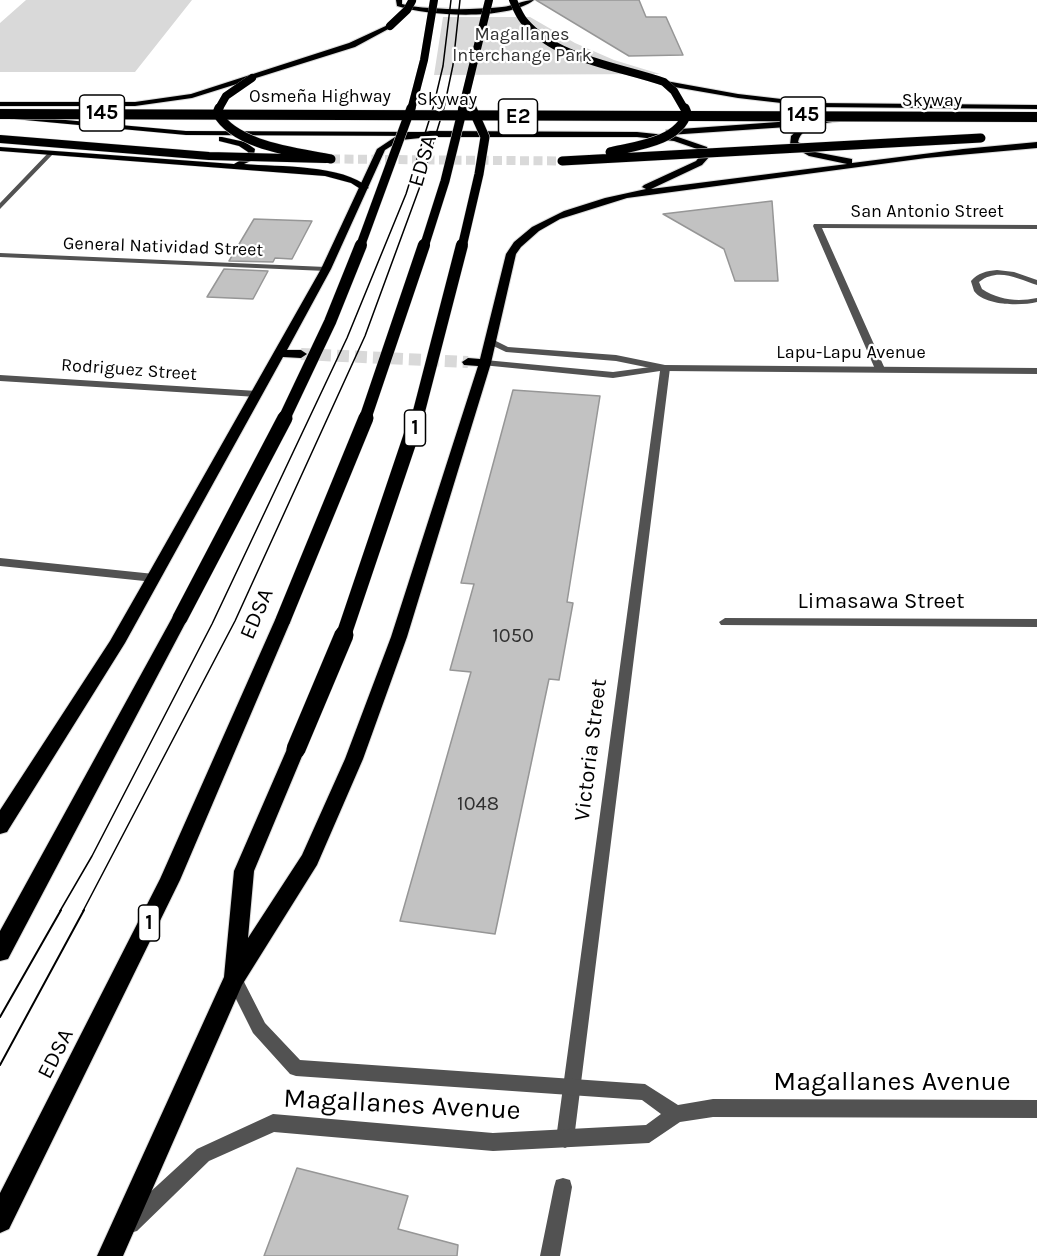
<!DOCTYPE html>
<meta charset="utf-8">
<style>
body{margin:0}
canvas{display:block;background:#fff}
</style>
<canvas width="1037" height="1256"></canvas>
<script>
const context = document.querySelector('canvas').getContext('2d');
context.lineJoin = 'round';
function fill(path, color) {
  context.fillStyle = color;
  context.fill(path, 'evenodd');
}
function trace(path, color, width, dash) {
  context.strokeStyle = color;
  context.lineWidth = width;
  context.lineCap = dash ? 'butt' : 'round';
  context.setLineDash(dash || []);
  context.stroke(path);
}
function label(font, color, halo, rows, align = 'center') {
  context.font = font + ' Karla,sans-serif';
  context.lineWidth = 4.5;
  context.setLineDash([]);
  context.textBaseline = 'middle';
  context.strokeStyle = halo;
  context.fillStyle = color;
  for (const [text, x, y, turn = 0] of rows) {
    context.save();
    context.translate(x, y);
    context.rotate((+turn || 0) * Math.PI / 180);
    context.textAlign = isNaN(turn) ? turn : align;
    if (halo) context.strokeText(text, 0, 0);
    context.fillText(text, 0, 0);
    context.restore();
  }
}
const green = new Path2D(`
 M 26,0 L 192,0 L 135,72 L 0,72 L 0,23 Z
 M 443,17 L 530,17 L 575,43 L 614,60 L 660,74 L 434,75 Z`);
const building = new Path2D(`
 M 536,0 L 639,0 L 646,17 L 666,17 L 683,55 L 629,56 Z
 M 772,201 L 778,281 L 735,281 L 724,249 L 663,214 Z
 M 254,219 L 312,221 L 292,259 L 275,258 L 273,262 L 229,261 Z
 M 224,269 L 268,271 L 253,299 L 207,297 Z
 M 513,390 L 600,396 L 567,602 L 573,603 L 559,680 L 549,679 L 495,934 L 400,921 L 471,672 L 450,670 L 474,584 L 461,583 Z
 M 297,1168 L 408,1196 L 398,1229 L 458,1245 L 457,1256 L 264,1256 Z`);
const trunkTunnelFar1 = new Path2D(`
 M 331,159 L 562,161`);
const trunkTunnel = new Path2D(`
 M 301,354 L 468,362`);
const minor = new Path2D(`
 M 49,152 L 54,153 L 0,209 L 0,203 Z
 M 814,224 L 1037,225 L 1037,229 L 822,228 L 885,369 L 880,372 L 875,369 L 813,226 Z
 M 0,253 L 326,267 L 330,269 L 326,271 L 0,257 Z
 M 997,270 L 1014,272 L 1037,280 L 1037,285 C 1018,279 998,267 979,282 L 982,289 C 999,300 1017,302 1037,298 L 1037,302 C 1021,306 985,306 974,291 C 974,290 971,282 971,281 C 978,273 986,271 997,270 Z
 M 485,360 L 613,372 L 665,365 L 670,368 L 574,1139 L 571,1145 L 565,1148 L 559,1145 L 556,1139 L 660,371 L 613,378 L 482,365 L 482,361 Z
 M 0,375 L 257,391 L 262,394 L 257,397 L 0,381 Z
 M 0,558 L 154,574 L 160,578 L 154,582 L 0,566 Z
 M 725,618 L 1037,619 L 1037,627 L 721,625 L 719,622 Z
 M 563,1178 L 570,1180 L 572,1187 L 560,1256 L 540,1256 L 554,1187 L 556,1180 Z`);
const tertiary = new Path2D(`
 M 490,338 L 508,347 L 616,355 L 665,365 L 1037,368 L 1037,374 L 665,371 L 616,361 L 506,352 L 487,343 L 487,339 Z
 M 234,972 L 240,974 L 265,1023 L 300,1060 L 645,1084 L 678,1105 L 713,1099 L 1037,1100 L 1037,1118 L 713,1117 L 680,1122 L 649,1143 L 493,1151 L 274,1132 L 209,1161 L 137,1231 L 130,1233 L 123,1231 L 121,1224 L 123,1217 L 197,1149 L 273,1114 L 493,1133 L 646,1125 L 661,1114 L 642,1100 L 296,1076 L 290,1074 L 253,1033 L 226,979 L 228,974 Z`);
const primary = new Path2D(`
 M 11,115 L 186,131 L 430,132 L 434,134 L 430,136 L 186,135 L 14,119 L 11,119 Z
 M 222,137 L 245,142 L 255,149 L 253,160 L 244,164 C 278,167 343,164 369,188 L 362,190 L 351,183 L 325,176 L 0,151 L 0,147 L 234,164 L 246,157 L 248,152 L 239,146 L 219,141 L 219,137 Z`);
const trunk = new Path2D(`
 M 396,0 L 402,0 L 402,4 L 410,6 C 441,10 471,10 502,7 C 513,6 523,0 534,0 C 507,21 429,16 397,6 Z
 M 390,24 L 392,27 L 355,47 L 192,98 L 135,106 L 0,106 L 0,102 L 135,102 L 191,94 L 349,43 Z
 M 666,81 L 738,94 L 816,103 L 1037,105 L 1037,109 L 816,107 L 738,98 L 663,85 L 662,83 Z
 M 843,115 L 847,118 L 846,120 C 830,123 802,123 798,142 L 815,152 L 852,159 L 852,163 L 963,149 L 1037,142 L 1037,148 L 926,158 L 627,198 L 560,219 L 539,231 L 521,247 L 516,254 L 491,363 L 407,637 L 363,759 L 317,865 L 242,985 L 123,1256 L 97,1256 L 224,977 L 234,871 L 287,749 L 289,744 L 296,742 L 303,744 L 305,749 L 254,871 L 248,938 L 302,855 L 345,759 L 391,637 L 478,366 L 464,365 L 462,362 L 468,358 L 480,359 L 506,254 L 514,242 L 532,227 L 564,211 L 605,198 L 646,189 L 642,187 L 644,185 L 696,161 L 700,156 L 700,150 L 674,141 L 637,137 L 430,137 L 401,140 L 385,150 L 331,269 L 287,350 L 301,350 L 307,354 L 301,358 L 283,357 L 125,643 L 7,832 L 0,834 L 0,810 L 110,641 L 146,578 L 321,269 L 377,149 L 395,137 L 430,131 L 637,132 L 675,136 L 707,147 L 710,156 L 702,165 L 651,189 L 847,164 L 809,156 L 790,145 L 791,136 L 802,126 L 669,135 L 666,134 L 666,130 L 820,119 Z
 M 180,613 L 186,614 L 188,618 L 8,959 L 0,961 L 0,931 L 172,618 L 174,614 Z
 M 283,615 L 289,616 L 291,620 L 180,880 L 9,1229 L 0,1233 L 0,1193 L 160,879 L 275,620 L 277,616 Z`);
const tramFar1 = new Path2D(`
 M 60,911 L 92,856 L 212,624 L 347,338 L 406,194 L 433,108 L 443,66 L 451,0
 M 83,911 L 235,621 L 365,336 L 419,189 L 444,108 L 453,65 L 460,0`);
const tram = new Path2D(`
 M 0,1017 L 61,910
 M 0,1065 L 84,910`);
const primaryBridge = new Path2D(`
 M 0,139 L 209,156 L 326,159`);
const trunkBridgeFar4 = new Path2D(`
 M 513,0 C 516,7 519,15 524,21 C 557,60 618,66 664,82 L 674,91 L 685,110
 M 390,26 L 407,10 L 412,1
 M 467,98 L 472,110
 M 218,110 L 226,96 L 252,78
 M 411,110 L 424,60 L 434,0
 M 462,110 L 489,0`);
const trunkBridgeFar3 = new Path2D(`
 M 219,108 L 217,113 C 235,146 297,152 331,159
 M 610,152 C 635,146 679,142 687,113 L 685,108
 M 562,161 L 981,138
 M 360,247 L 411,108
 M 424,247 L 445,181 L 463,108
 M 462,247 L 479,174 L 485,137 L 472,108`);
const trunkBridgeFar2 = new Path2D(`
 M 284,419 L 330,322 L 361,245
 M 365,419 L 424,245
 M 417,419 L 462,245`);
const trunkBridgeFar1 = new Path2D(`
 M 180,618 L 285,418
 M 283,620 L 366,418
 M 343,637 L 417,418`);
const trunkBridge = new Path2D(`
 M 296,749 L 344,635`);
const motorwayBridge = new Path2D(`
 M 0,114 L 1037,117`);
const farParknames = [
 ["Magallanes",522,35],
 ["Interchange Park",522,56]
];
const farStreetnames = [
 ["Osmeña Highway",320,97],
 ["Skyway",447,100],
 ["Skyway",932,101],
 ["San Antonio Street",927,212],
 ["General Natividad Street",163,247,2],
 ["Lapu-Lapu Avenue",851,353],
 ["Rodriguez Street",129,370,4]
];
const numberNames = [
 ["1050",513,636],
 ["1048",478,804]
];
const shields = [
 [102,113,45],
 [803,115,45],
 [518,117,39],
 [415,428,21],
 [149,923,21]
];
const shieldNames = [
 ["145",102,113],
 ["145",803,115],
 ["E2",518,117],
 ["1",415,428],
 ["1",149,923]
];
const streetNames = [
 ["EDSA",423,161,-74],
 ["Limasawa Street",881,602],
 ["EDSA",257,614,-67],
 ["Victoria Street",591,750,-83],
 ["EDSA",56,1054,-63]
];
const nearStreetnames = [
 ["Magallanes Avenue",892,1082],
 ["Magallanes Avenue",402,1105,3]
];
fill(green, '#d9d9d9');
fill(building, '#c2c2c2');
trace(building, '#969696', 1.5);
trace(trunkTunnelFar1, '#d9d9d9', 9, [9, 4.5]);
trace(trunkTunnel, '#d9d9d9', 12, [12, 6]);
trace(primary, '#dbdbdb', 1);
trace(trunk, '#dbdbdb', 2);
fill(minor, '#525252');
fill(tertiary, '#525252');
fill(primary, '#000');
fill(trunk, '#000');
trace(tramFar1, '#000', 1.5);
trace(tram, '#000', 2);
trace(primaryBridge, '#dbdbdb', 9, []);
trace(trunkBridgeFar4, '#dbdbdb', 8, []);
trace(trunkBridgeFar3, '#dbdbdb', 10, []);
trace(trunkBridgeFar2, '#dbdbdb', 13, []);
trace(trunkBridgeFar1, '#dbdbdb', 16, []);
trace(trunkBridge, '#dbdbdb', 20, []);
trace(motorwayBridge, '#dbdbdb', 11, []);
trace(primaryBridge, '#000', 8);
trace(trunkBridgeFar4, '#000', 8);
trace(trunkBridgeFar3, '#000', 9);
trace(trunkBridgeFar2, '#000', 12);
trace(trunkBridgeFar1, '#000', 15);
trace(trunkBridge, '#000', 19);
trace(motorwayBridge, '#000', 10);
label('18px', '#303030', '#fff', farParknames);
label('18px', '#000', '#fff', farStreetnames);
label('20px', '#303030', null, numberNames);
for (const [x, y, w] of shields) {
  const box = new Path2D();
  box.roundRect(x - w / 2, y - 18, w, 36, 4.5);
  context.fillStyle = '#fff';
  context.fill(box);
  trace(box, '#000', 1.5);
}
label('bold 21px', '#000', null, shieldNames);
label('22px', '#000', '#fff', streetNames);
label('27px', '#000', '#fff', nearStreetnames);
</script>
